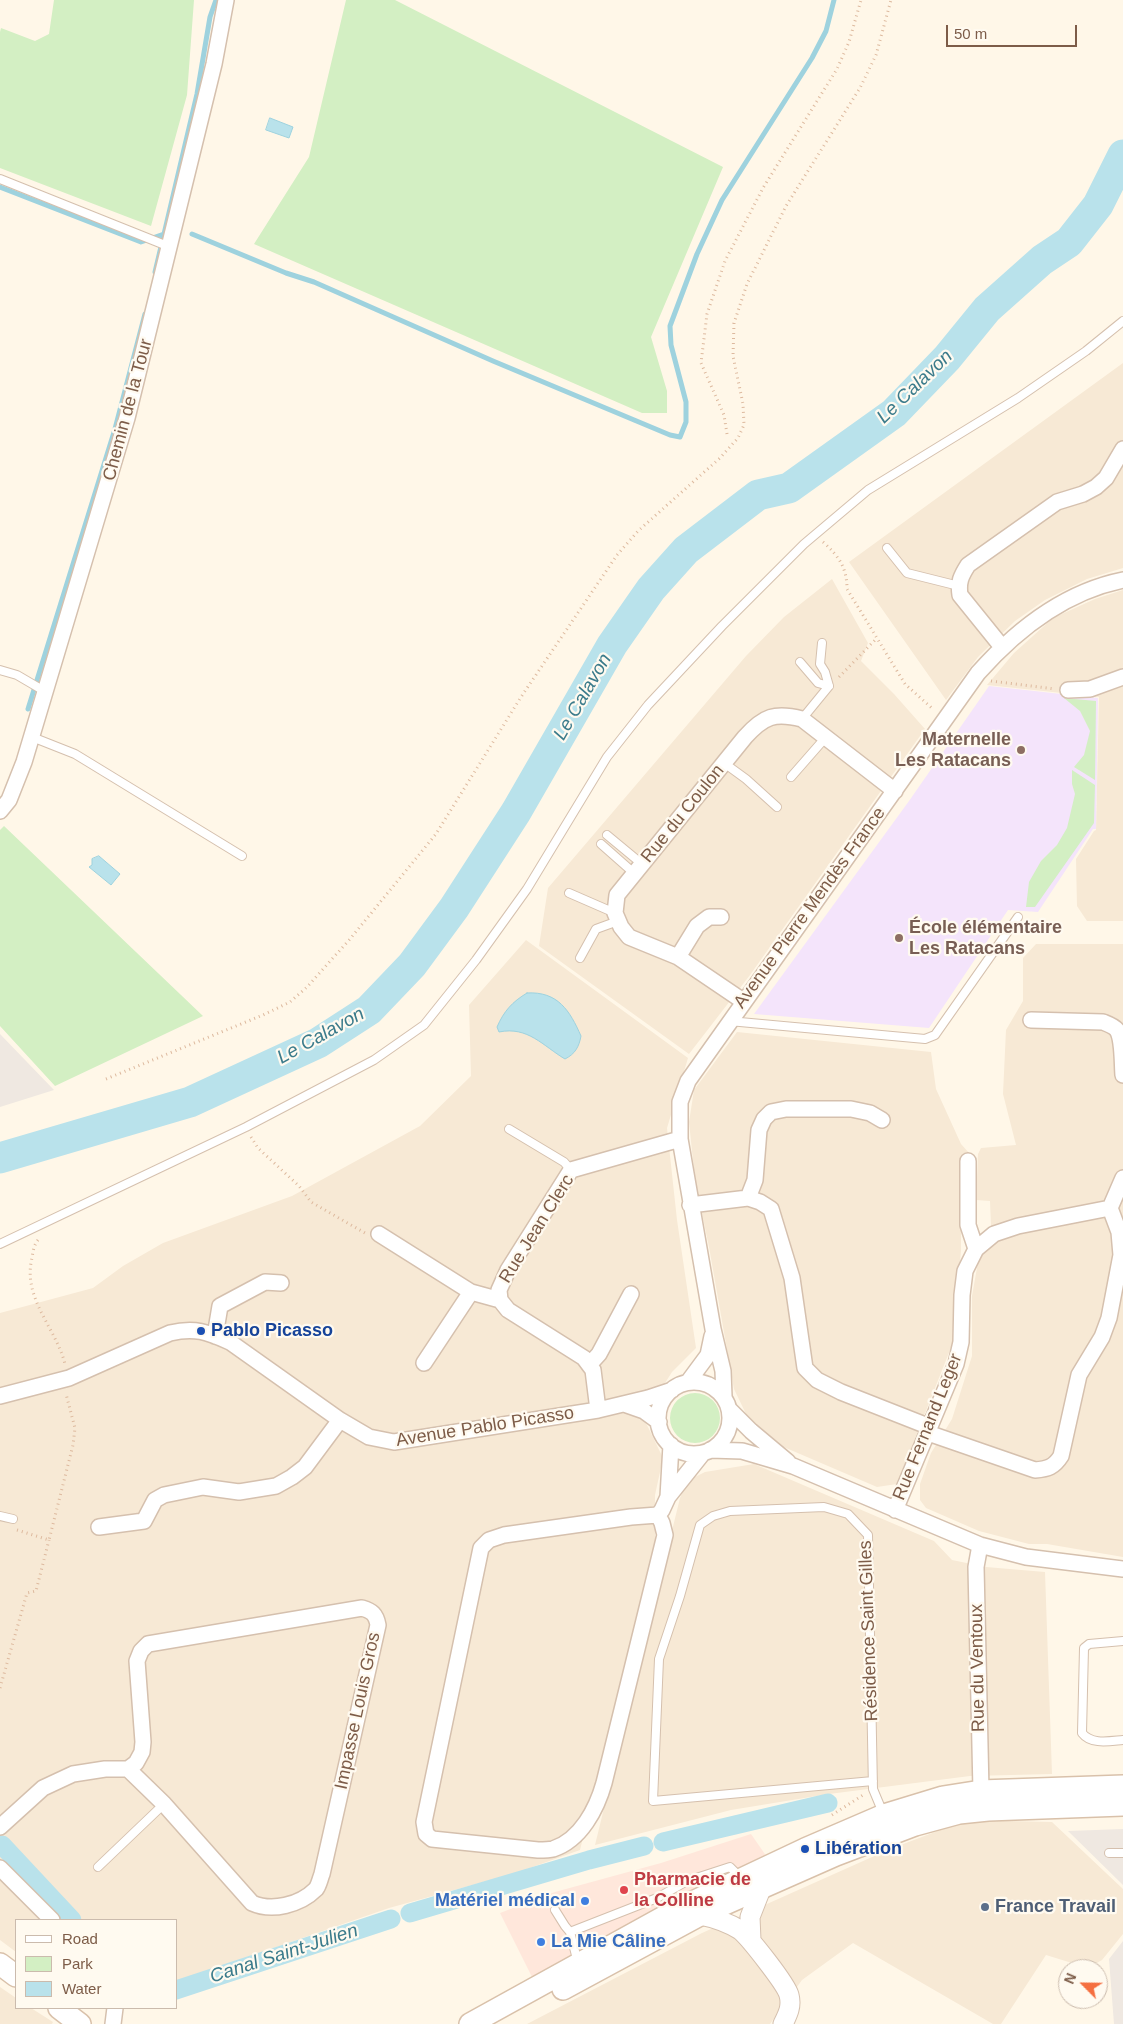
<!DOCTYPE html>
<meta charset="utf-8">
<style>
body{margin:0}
#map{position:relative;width:1123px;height:2024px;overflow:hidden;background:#fff7e8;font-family:Helvetica,sans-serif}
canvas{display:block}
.legend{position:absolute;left:15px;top:1919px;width:162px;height:90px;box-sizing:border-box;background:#fffaf0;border:1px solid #cbbbad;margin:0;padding:6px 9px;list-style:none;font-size:15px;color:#7d5c48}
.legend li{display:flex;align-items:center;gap:10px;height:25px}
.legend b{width:25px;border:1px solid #cbbbad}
.north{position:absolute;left:1058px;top:1959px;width:50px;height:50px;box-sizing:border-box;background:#fffaf0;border:1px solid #cbbbad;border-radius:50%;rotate:293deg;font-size:14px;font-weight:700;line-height:20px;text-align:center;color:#7d5c48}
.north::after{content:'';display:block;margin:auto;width:18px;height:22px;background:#f56f40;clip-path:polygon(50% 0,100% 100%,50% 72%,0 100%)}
.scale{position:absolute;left:946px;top:25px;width:131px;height:22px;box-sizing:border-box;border:2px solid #7d5c48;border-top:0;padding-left:6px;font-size:15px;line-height:18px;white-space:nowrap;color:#7d5c48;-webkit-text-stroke:4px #fffaf0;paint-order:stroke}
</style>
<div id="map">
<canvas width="1123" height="2024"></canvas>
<ul class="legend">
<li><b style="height:6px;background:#fff"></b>Road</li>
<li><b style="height:14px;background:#d3efc3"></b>Park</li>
<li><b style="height:14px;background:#b9e2eb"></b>Water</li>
</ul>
<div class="north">N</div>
<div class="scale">50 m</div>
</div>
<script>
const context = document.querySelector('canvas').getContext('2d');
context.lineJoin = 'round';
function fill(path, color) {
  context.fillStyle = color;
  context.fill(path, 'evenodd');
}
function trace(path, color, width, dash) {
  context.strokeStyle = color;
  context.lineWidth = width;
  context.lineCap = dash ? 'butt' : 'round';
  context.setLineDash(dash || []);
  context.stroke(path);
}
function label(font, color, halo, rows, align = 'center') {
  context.font = font + ' Helvetica,sans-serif';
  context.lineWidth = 4.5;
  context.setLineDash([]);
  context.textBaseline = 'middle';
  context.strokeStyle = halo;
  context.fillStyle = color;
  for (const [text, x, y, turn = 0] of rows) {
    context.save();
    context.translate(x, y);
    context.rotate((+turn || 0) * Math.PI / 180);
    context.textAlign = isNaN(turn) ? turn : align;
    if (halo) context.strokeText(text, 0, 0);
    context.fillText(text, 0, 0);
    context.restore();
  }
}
const residential = new Path2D(`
 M 1123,363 L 1123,568 L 1087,579 L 1045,600 L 1015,621 L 978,657 L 946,700 L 849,562 Z
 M 832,579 L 868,643 L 861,661 L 894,694 L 925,729 L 750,975 L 689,1054 L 539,946 L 548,888 L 746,656 L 784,617 Z
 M 1123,590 L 1123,921 L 1087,921 L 1077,906 L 1076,859 L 1094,831 L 1096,830 L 1099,697 L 987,685 L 1014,653 L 1053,618 L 1095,599 Z
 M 526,940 L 688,1058 L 667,1128 L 677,1220 L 696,1348 L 672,1372 L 642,1419 L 647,1425 L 663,1458 L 655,1495 L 655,1541 L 580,1850 L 516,1873 L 389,1908 L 176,1982 L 176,1920 L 16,1920 L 16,1952 L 0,1940 L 0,1313 L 93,1288 L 123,1266 L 163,1243 L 292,1196 L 420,1126 L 471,1076 L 469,1005 Z
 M 1036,944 L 1123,944 L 1123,1557 L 1047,1544 L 1029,1544 L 979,1531 L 926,1508 L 920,1500 L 920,1484 L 931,1453 L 952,1419 L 972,1356 L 972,1296 L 978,1262 L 991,1226 L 990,1201 L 976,1200 L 978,1154 L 981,1148 L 1016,1145 L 1003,1094 L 1006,1030 L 1023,1001 L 1023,958 Z
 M 737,1032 L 931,1052 L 936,1089 L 961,1144 L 970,1154 L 961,1157 L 961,1250 L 954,1340 L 897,1484 L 877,1487 L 779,1445 L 747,1416 L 734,1389 L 709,1247 L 695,1180 L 689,1122 L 694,1090 Z
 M 754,1464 L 934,1541 L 952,1560 L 986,1567 L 1045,1572 L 1052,1774 L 970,1776 L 829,1794 L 731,1810 L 595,1845 L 680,1498 L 687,1481 L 705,1472 Z
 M 967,1820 L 1052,1822 L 1123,1889 L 1123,1934 L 1102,1960 L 1088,1968 L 1046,1955 L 1001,2024 L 993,2024 L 853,1943 L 802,1980 L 770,2024 L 527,2024 L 702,1933 L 890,1849 Z
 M 0,1987 L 16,1998 L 16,2008 L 31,2008 L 53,2022 L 52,2024 L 0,2024 Z`);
const commercial = new Path2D(`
 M 751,1834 L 769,1860 L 661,1908 L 532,1977 L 500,1913 L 555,1892 L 661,1863 Z`);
const industrial = new Path2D(`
 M 0,1034 L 54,1090 L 0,1107 Z
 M 1123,1829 L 1123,1885 L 1068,1831 Z
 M 1123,1941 L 1123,2024 L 1114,2024 L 1109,1959 Z`);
const education = new Path2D(`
 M 989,686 L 1098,698 L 1096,829 L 1093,829 L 1038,912 L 1008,910 L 929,1028 L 754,1014 L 909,801 Z`);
const green = new Path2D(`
 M 54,0 L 194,0 L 187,95 L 151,226 L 0,168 L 0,32 L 1,28 L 35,41 L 49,34 Z
 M 346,0 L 395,0 L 723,167 L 651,337 L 667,391 L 667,413 L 642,413 L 254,244 L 309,157 Z
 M 1064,698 L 1096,701 L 1095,780 L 1074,767 L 1084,755 L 1090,731 L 1080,711 Z
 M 1072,770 L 1095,785 L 1094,823 L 1035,907 L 1026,907 L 1029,882 L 1041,861 L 1057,845 L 1067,828 L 1075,794 L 1072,784 Z
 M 4,826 L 203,1016 L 55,1086 L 0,1026 L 0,830 Z
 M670 1418a25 25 0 1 1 50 0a25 25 0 1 1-50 0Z`);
const water = new Path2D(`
 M 270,118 L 293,127 L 289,138 L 266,130 Z
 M 99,856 L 120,874 L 111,885 L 89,867 L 92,865 L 92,859 Z
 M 527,993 C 558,991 570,1011 581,1036 C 579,1047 575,1054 565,1059 C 543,1046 528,1026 499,1032 L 497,1027 C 504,1011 512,1002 527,993 Z`);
const stream = new Path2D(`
 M 0,187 L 141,242 L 164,234 L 197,94 L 210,17 L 216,0
 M 192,234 L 286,273 L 314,282 L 493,361 L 670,435 L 680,437 L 686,422 L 686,402 L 671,345 L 670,326 L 697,254 L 722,200 L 812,58 L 826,31 L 834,0
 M 155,272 L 164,234
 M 28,709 L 115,429 L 145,314`);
const canal = new Path2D(`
 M 663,1842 L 828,1803
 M 2,1845 L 72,1920
 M 410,1913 L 589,1860 L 644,1846
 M 176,1990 L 391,1919`);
const river = new Path2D(`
 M 0,1158 L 190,1102 L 318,1043 L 369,1010 L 412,965 L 454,908 L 516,812 L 612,645 L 651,589 L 686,550 L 758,495 L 789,488 L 894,413 L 947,358 L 987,309 L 1042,260 L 1069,242 L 1098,205 L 1123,155`);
const path = new Path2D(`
 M 727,434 L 724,415 L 701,363 L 707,314 L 725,261 L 763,188 L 837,69 L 849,42 L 861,0
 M 823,542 C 839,556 847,568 847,589 L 905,684 L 934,710
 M 839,677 L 877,638
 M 991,681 L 1055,689
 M 106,1079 L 263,1015 L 290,1002 L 307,987 L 350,939 L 436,834 L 521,697 L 617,555 L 638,531 L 720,458 L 738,438 L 744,425 L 743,404 L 733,356 L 734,323 L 747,284 L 786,206 L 860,88 L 876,55 L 891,0
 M 251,1137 L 258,1148 L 299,1186 L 311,1202 L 365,1233
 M 38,1240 C 34,1245 33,1251 32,1258 C 22,1298 56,1328 65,1364
 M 17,1530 L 49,1540 L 73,1445 L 75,1428 L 66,1394
 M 0,1688 L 27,1593 L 36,1591 L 49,1540
 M 832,1815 L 863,1795`);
const service = new Path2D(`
 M 0,179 L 170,247
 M 887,548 L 907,573 L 959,586
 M 822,643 L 820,664 L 825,672 L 829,686
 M 800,662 L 818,683 L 829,686 L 802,719
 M 0,670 L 17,675 L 46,692
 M 32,737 L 75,754 L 242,856
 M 724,763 L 746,779 L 777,807
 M 791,777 L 826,737
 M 607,835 L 642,864
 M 601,844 L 635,874
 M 569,893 L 615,913
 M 580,958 L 596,929 L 618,921
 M 729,1021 L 925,1039 L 935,1035 L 1018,917
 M 509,1129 L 564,1162 L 571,1170
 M 0,1244 L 246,1127 L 374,1060 L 424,1025 L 476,960 L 527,889 L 607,757 L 648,705 L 722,626 L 804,544 L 868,490 L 1018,398 L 1086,351 L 1123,321
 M 0,1516 L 13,1519
 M 1123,1641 L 1089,1644 L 1084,1648 L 1082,1733 C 1091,1745 1110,1741 1123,1740
 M 873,1781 L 653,1801 L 659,1659 L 680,1596 L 700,1525 L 713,1516 L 730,1511 L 824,1507 L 848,1514 L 868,1535 L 873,1789 L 883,1813
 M 1109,1853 L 1123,1853
 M 98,1867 L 164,1804
 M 555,1910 L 565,1926 L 570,1932
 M 578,1963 L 570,1932 L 657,1898 L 687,1881 L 730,1867 L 741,1878`);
const minor = new Path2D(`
 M 1002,647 L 960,595 C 958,582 961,576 968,565 L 1057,502 L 1083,494 L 1096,487 L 1106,478 L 1123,449
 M 1068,690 L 1090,689 L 1123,677
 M 0,811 L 9,800 L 24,762 L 127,418 L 214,64 L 226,0
 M 678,957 L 697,926 L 709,917 L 721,917
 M 743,1001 L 678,957 L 629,937 L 621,927 L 615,913 L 617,895 L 745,737 C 764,716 775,712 802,719 L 895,791
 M 1031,1020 L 1103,1022 C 1108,1024 1114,1026 1117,1030 C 1123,1039 1122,1064 1123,1075
 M 968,1161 L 968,1225 L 976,1249
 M 748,1198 L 755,1180 L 759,1130 L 764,1119 L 771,1112 L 786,1109 L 851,1109 L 870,1113 L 882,1120
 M 690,1205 L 748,1198 L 760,1202 L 771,1209 L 792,1278 L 805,1368 L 817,1380 L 841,1392 L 930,1427
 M 379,1234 L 471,1292 L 500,1300
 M 215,1336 L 220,1306 L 265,1282 L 281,1283
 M 424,1363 L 471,1292
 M 589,1365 L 599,1354 L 631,1294
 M 688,1382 L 708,1355 L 712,1336
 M658 1418a36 36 0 1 1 72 0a36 36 0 1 1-72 0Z
 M 0,1396 L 69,1378 L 170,1333 C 195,1327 207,1332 230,1342 L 340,1420 L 369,1437 L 394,1442 L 598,1410 L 648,1398 L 672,1390
 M 724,1396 L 723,1371 L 713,1329 L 680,1139 L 680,1102 L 688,1081 L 978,673 C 1017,629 1064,592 1123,580
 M 624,1404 L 644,1411 L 659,1422
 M 729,1409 L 751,1431 L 788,1462
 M 598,1410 L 593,1370 L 584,1358 L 508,1310 L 500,1300 L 499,1290 L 508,1270 L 571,1170 L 680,1139
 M 928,1433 L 1035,1470 C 1048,1469 1054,1467 1061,1456 L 1079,1375 L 1102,1337 L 1109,1318 L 1121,1255 L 1119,1232 L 1110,1208 L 1123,1178
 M 710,1450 L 742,1451 L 793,1466 L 980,1545 L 1026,1557 L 1123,1569
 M 668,1497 L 671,1445
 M 895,1510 L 956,1364 L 961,1342 L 962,1295 L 965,1271 L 976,1249 L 994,1234 L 1018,1226 L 1110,1208
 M 658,1515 L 662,1523 L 665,1535 L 604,1783 C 597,1808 581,1840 553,1849 C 549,1850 543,1850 538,1850 L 432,1839 L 426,1834 L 424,1822 L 481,1548 L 489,1540 L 504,1535 L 631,1517 Z
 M 658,1515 L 662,1510 L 668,1497 L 703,1453
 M 99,1527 L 144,1521 L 155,1500 L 164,1495 L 203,1487 L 239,1492 L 276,1486 L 292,1477 L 305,1467 L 340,1420
 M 980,1545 L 976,1567 L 981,1791
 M 0,1827 L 43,1788 L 73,1774 L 105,1769 L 128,1769 L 136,1763 L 142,1752 L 143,1742 L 137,1661 L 141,1651 L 148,1644 L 362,1608 C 372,1611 376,1614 378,1625 L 322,1874 C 320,1879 319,1885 316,1889 C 300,1905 272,1912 252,1903 L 164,1804 L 128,1769
 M 0,1868 L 52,1920
 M 113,2024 L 115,2008`);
const tertiary = new Path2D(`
 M 700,1915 C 715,1918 727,1922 740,1930 C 749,1937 786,1984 789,1995 C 792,2006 788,2014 783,2024
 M 751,1940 L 750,1917 L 761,1889`);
const secondary = new Path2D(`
 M 0,1964 L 16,1976
 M 563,1989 L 700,1915 L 836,1855 L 915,1825 L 959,1813 L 988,1810 L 1123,1805
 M 59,2008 L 80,2024
 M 470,2024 L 680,1908 L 805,1849 L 884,1815 L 943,1797 L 981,1791 L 1123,1786`);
const markers = [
 [1021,750,5,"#8d6e63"],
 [899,938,5,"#8d6e63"],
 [201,1331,5,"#1a4fb4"],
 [805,1849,5,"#1a4fb4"],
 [624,1890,5,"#e0444e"],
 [585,1901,5,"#3f7fe0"],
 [985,1907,5,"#5c6f8a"],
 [541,1942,5,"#3f7fe0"]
];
const streetNames = [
 ["Chemin de la Tour",128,410,-75],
 ["Rue du Coulon",683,814,-51],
 ["Avenue Pierre Mendès France",810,908,-54],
 ["Rue Jean Clerc",537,1229,-58],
 ["Avenue Pablo Picasso",485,1427,-9],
 ["Rue Fernand Leger",928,1427,-68],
 ["Résidence Saint Gilles",869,1631,-92],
 ["Rue du Ventoux",978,1668,-91],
 ["Impasse Louis Gros",358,1711,-78]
];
const educationNames = [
 ["Maternelle",1011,740],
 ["Les Ratacans",1011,761],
 ["École élémentaire",909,928,"left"],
 ["Les Ratacans",909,949,"left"]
];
const transitNames = [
 ["Pablo Picasso",211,1331],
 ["Libération",815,1849]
];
const healthNames = [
 ["Pharmacie de",634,1880],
 ["la Colline",634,1901]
];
const shopNames = [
 ["Matériel médical",575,1901],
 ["La Mie Câline",551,1942,"left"]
];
const serviceNames = [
 ["France Travail",995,1907]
];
const waterNames = [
 ["Le Calavon",915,387,-44],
 ["Le Calavon",583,697,-60],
 ["Le Calavon",321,1036,-29],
 ["Canal Saint-Julien",284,1954,-18]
];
fill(residential, '#f7e9d5');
fill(commercial, '#ffe7db');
fill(industrial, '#efe8e1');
fill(education, '#f4e4fb');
fill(green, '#d3efc3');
fill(water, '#b9e2eb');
trace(water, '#9ed2de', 1);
trace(stream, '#9ed2de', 5);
trace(canal, '#b9e2eb', 19);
trace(river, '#b9e2eb', 31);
trace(service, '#d5c0ae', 10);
trace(minor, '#d5c0ae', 18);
trace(tertiary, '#d5c0ae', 21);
trace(secondary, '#d9c1aa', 24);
trace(path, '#ddb99e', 3, [1, 4]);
trace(service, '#fff', 8);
trace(minor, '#fff', 15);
trace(tertiary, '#fff', 19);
trace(secondary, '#fff', 21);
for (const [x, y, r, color] of markers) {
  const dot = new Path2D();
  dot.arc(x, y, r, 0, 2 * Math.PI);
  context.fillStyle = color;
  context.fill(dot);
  trace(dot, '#fffaf0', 2);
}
label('18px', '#7d5c48', '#fffaf0', streetNames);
label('bold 18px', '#785e54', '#fffaf0', educationNames, 'right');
label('bold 18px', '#164399', '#fffaf0', transitNames, 'left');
label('bold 18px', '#be3a42', '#fffaf0', healthNames, 'left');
label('bold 18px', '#366cbe', '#fffaf0', shopNames, 'right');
label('bold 18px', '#4e5e75', '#fffaf0', serviceNames, 'left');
label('italic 19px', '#3b7b8b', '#fffaf0', waterNames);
</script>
